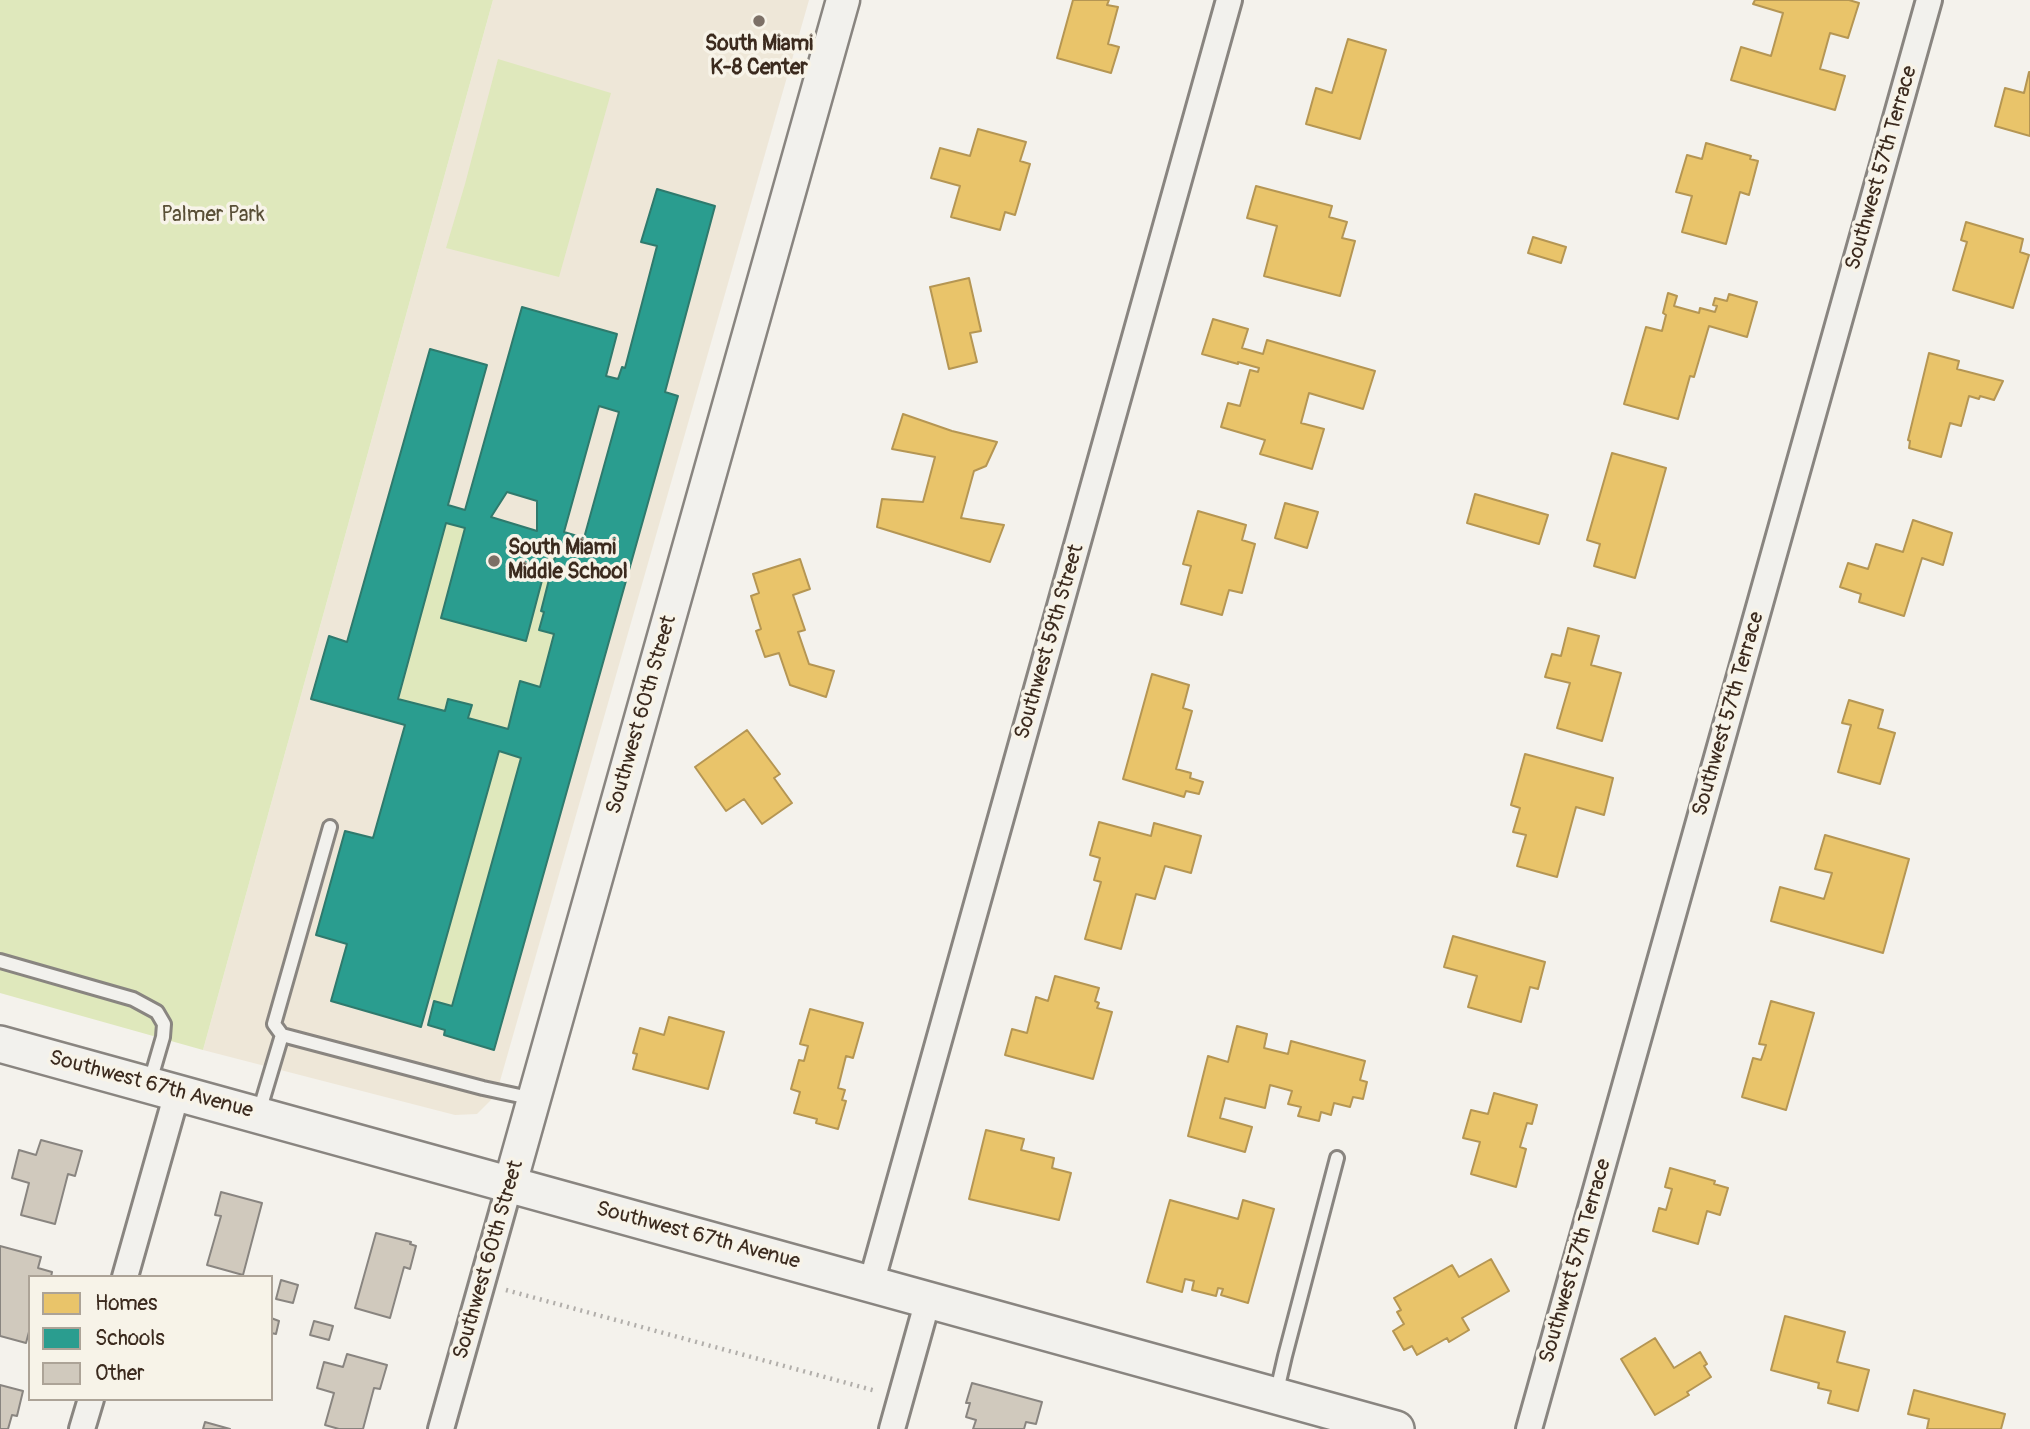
<!DOCTYPE html>
<style>
body{margin:0}
#map{position:relative;width:2030px;height:1429px;overflow:hidden;background:#f4f2ec;font-family:Pangolin,sans-serif}
canvas{display:block}
.legend{position:absolute;left:28px;top:1275px;width:245px;height:126px;box-sizing:border-box;background:#f7f3e8;border:2px solid #aca397;margin:0;padding:9px 12px;list-style:none;font-size:21px;color:#3b2a1e}
.legend li{display:flex;align-items:center;gap:14px;height:35px}
.legend b{width:35px;border:2px solid #aca397}
</style>
<div id="map">
<canvas width="2030" height="1429"></canvas>
<ul class="legend">
<li><b style="height:19px;background:#e9c46a"></b>Homes</li>
<li><b style="height:19px;background:#2a9d8f"></b>Schools</li>
<li><b style="height:19px;background:#d0c9bd"></b>Other</li>
</ul>
</div>
<script>
const context = document.querySelector('canvas').getContext('2d');
context.lineJoin = 'round';
function fill(path, color) {
  context.fillStyle = color;
  context.fill(path, 'evenodd');
}
function trace(path, color, width, dash) {
  context.strokeStyle = color;
  context.lineWidth = width;
  context.lineCap = dash ? 'butt' : 'round';
  context.setLineDash(dash || []);
  context.stroke(path);
}
function label(font, color, halo, rows, align = 'center') {
  context.font = font + ' Pangolin,sans-serif';
  context.lineWidth = 7;
  context.setLineDash([]);
  context.textBaseline = 'middle';
  context.strokeStyle = halo;
  context.fillStyle = color;
  for (const [text, x, y, turn = 0] of rows) {
    context.save();
    context.translate(x, y);
    context.rotate((+turn || 0) * Math.PI / 180);
    context.textAlign = isNaN(turn) ? turn : align;
    if (halo) context.strokeText(text, 0, 0);
    context.fillText(text, 0, 0);
    context.restore();
  }
}
const built = new Path2D(`
 M 493,0 L 809,0 L 496,1095 L 477,1114 L 455,1115 L 203,1050 Z`);
const green = new Path2D(`
 M 0,0 L 493,0 L 203,1050 L 0,993 Z
 M 498,59 L 611,93 L 559,277 L 446,248 L 465,184 Z
 M 446,523 L 465,528 L 441,618 L 526,641 L 549,554 L 555,556 L 541,611 L 544,612 L 539,630 L 554,634 L 540,687 L 520,682 L 508,729 L 468,718 L 472,705 L 448,699 L 445,711 L 399,699 Z
 M 499,751 L 521,758 L 452,1006 L 429,999 Z`);
const homes = new Path2D(`
 M 1073,0 L 1109,0 L 1107,5 L 1118,7 L 1108,44 L 1119,47 L 1111,73 L 1057,58 Z
 M 1755,0 L 1849,0 L 1859,3 L 1848,38 L 1830,33 L 1820,69 L 1845,76 L 1835,110 L 1731,80 L 1741,47 L 1771,56 L 1783,13 L 1753,4 Z
 M 1348,39 L 1386,50 L 1360,139 L 1306,124 L 1316,88 L 1332,93 Z
 M 2029,72 L 2030,72 L 2030,136 L 1995,126 L 2005,88 L 2024,93 Z
 M 978,129 L 1026,142 L 1020,161 L 1030,164 L 1015,215 L 1005,212 L 1000,230 L 951,217 L 960,186 L 931,178 L 940,148 L 970,156 Z
 M 1706,143 L 1751,156 L 1750,159 L 1758,161 L 1749,195 L 1740,192 L 1726,244 L 1682,232 L 1692,196 L 1676,192 L 1687,155 L 1702,159 Z
 M 1256,186 L 1332,206 L 1329,217 L 1347,222 L 1342,238 L 1355,241 L 1340,296 L 1264,276 L 1277,226 L 1247,218 Z
 M 1966,222 L 2023,239 L 2020,252 L 2029,255 L 2013,308 L 1953,290 L 1967,242 L 1961,240 Z
 M 1533,237 L 1566,247 L 1561,263 L 1528,253 Z
 M 969,278 L 981,331 L 970,333 L 977,362 L 949,369 L 930,287 Z
 M 1668,293 L 1677,296 L 1674,306 L 1699,313 L 1700,308 L 1715,312 L 1717,306 L 1713,305 L 1715,298 L 1727,301 L 1729,294 L 1757,302 L 1747,337 L 1709,326 L 1694,377 L 1690,376 L 1678,419 L 1624,404 L 1646,327 L 1662,331 L 1666,315 L 1663,313 Z
 M 1213,319 L 1248,329 L 1242,348 L 1263,354 L 1267,340 L 1375,371 L 1363,409 L 1309,393 L 1301,423 L 1324,429 L 1312,469 L 1260,454 L 1265,440 L 1221,427 L 1228,403 L 1240,406 L 1250,370 L 1258,372 L 1259,368 L 1238,362 L 1238,364 L 1202,354 Z
 M 1929,353 L 1959,361 L 1957,369 L 2003,381 L 1994,400 L 1980,396 L 1979,399 L 1969,396 L 1961,426 L 1950,423 L 1941,457 L 1909,448 L 1910,441 L 1908,440 Z
 M 903,414 L 952,431 L 997,442 L 986,466 L 974,471 L 961,518 L 1004,525 L 990,562 L 877,527 L 882,499 L 923,502 L 935,457 L 892,449 Z
 M 1612,453 L 1666,468 L 1635,578 L 1594,566 L 1600,544 L 1587,540 Z
 M 1475,494 L 1548,515 L 1539,544 L 1467,523 Z
 M 1285,503 L 1318,512 L 1307,548 L 1275,538 Z
 M 1198,511 L 1246,525 L 1242,540 L 1255,544 L 1242,593 L 1229,590 L 1222,615 L 1181,604 L 1191,566 L 1183,564 Z
 M 1913,520 L 1952,533 L 1943,565 L 1922,558 L 1904,616 L 1859,602 L 1861,594 L 1840,587 L 1848,563 L 1868,569 L 1876,544 L 1903,552 Z
 M 800,559 L 810,589 L 793,595 L 805,630 L 798,632 L 809,664 L 834,671 L 826,697 L 790,685 L 779,653 L 765,657 L 756,631 L 761,629 L 751,596 L 759,593 L 753,574 Z
 M 1568,628 L 1599,636 L 1591,665 L 1621,673 L 1602,741 L 1557,728 L 1570,683 L 1545,677 L 1552,654 L 1561,656 Z
 M 1152,674 L 1189,685 L 1183,708 L 1192,711 L 1176,769 L 1191,773 L 1190,778 L 1203,782 L 1199,794 L 1186,791 L 1184,797 L 1123,779 Z
 M 1849,700 L 1883,710 L 1878,728 L 1895,733 L 1880,784 L 1838,772 L 1851,725 L 1842,723 Z
 M 747,730 L 780,774 L 774,778 L 792,803 L 762,824 L 744,799 L 726,811 L 695,767 Z
 M 1525,754 L 1613,778 L 1604,815 L 1576,807 L 1557,877 L 1517,866 L 1526,835 L 1513,832 L 1520,808 L 1511,805 Z
 M 1099,822 L 1151,836 L 1154,823 L 1201,836 L 1191,873 L 1165,866 L 1155,899 L 1136,894 L 1121,949 L 1085,939 L 1101,882 L 1094,880 L 1100,858 L 1090,855 Z
 M 1825,835 L 1909,859 L 1883,953 L 1771,921 L 1780,887 L 1824,899 L 1832,873 L 1815,869 Z
 M 1453,936 L 1545,962 L 1538,989 L 1530,987 L 1521,1022 L 1468,1007 L 1477,976 L 1444,967 Z
 M 1055,976 L 1099,988 L 1095,1001 L 1099,1003 L 1097,1008 L 1112,1012 L 1093,1079 L 1005,1055 L 1012,1029 L 1027,1033 L 1036,997 L 1048,1001 Z
 M 1771,1001 L 1814,1013 L 1786,1110 L 1742,1097 L 1753,1058 L 1761,1060 L 1766,1045 L 1759,1044 Z
 M 810,1009 L 863,1023 L 853,1058 L 846,1056 L 838,1088 L 845,1090 L 842,1100 L 846,1101 L 838,1129 L 816,1123 L 817,1119 L 794,1113 L 800,1092 L 791,1089 L 799,1060 L 804,1061 L 808,1046 L 800,1044 Z
 M 669,1017 L 724,1032 L 708,1089 L 633,1069 L 637,1054 L 633,1053 L 640,1028 L 664,1035 Z
 M 1237,1026 L 1267,1034 L 1264,1048 L 1288,1054 L 1291,1041 L 1365,1061 L 1360,1080 L 1367,1082 L 1363,1099 L 1353,1097 L 1350,1107 L 1334,1103 L 1331,1115 L 1321,1112 L 1319,1121 L 1298,1116 L 1301,1107 L 1288,1104 L 1292,1091 L 1270,1085 L 1265,1108 L 1225,1098 L 1220,1118 L 1252,1127 L 1245,1152 L 1188,1136 L 1208,1056 L 1228,1062 Z
 M 1494,1093 L 1537,1105 L 1532,1124 L 1527,1123 L 1520,1147 L 1526,1149 L 1516,1187 L 1471,1174 L 1480,1142 L 1463,1138 L 1471,1110 L 1488,1114 Z
 M 986,1130 L 1024,1139 L 1021,1150 L 1054,1158 L 1052,1168 L 1071,1173 L 1059,1220 L 969,1199 Z
 M 1670,1168 L 1715,1181 L 1714,1184 L 1728,1188 L 1720,1215 L 1707,1211 L 1698,1244 L 1653,1231 L 1659,1208 L 1666,1210 L 1672,1189 L 1665,1187 Z
 M 1170,1200 L 1238,1219 L 1243,1200 L 1274,1209 L 1248,1303 L 1221,1295 L 1223,1289 L 1218,1288 L 1216,1296 L 1192,1290 L 1194,1281 L 1185,1279 L 1182,1292 L 1147,1282 Z
 M 1491,1259 L 1509,1291 L 1462,1318 L 1469,1330 L 1449,1342 L 1447,1338 L 1417,1355 L 1412,1346 L 1404,1350 L 1393,1331 L 1404,1324 L 1397,1312 L 1401,1310 L 1394,1298 L 1452,1265 L 1459,1277 Z
 M 1785,1316 L 1845,1332 L 1837,1362 L 1869,1370 L 1858,1411 L 1828,1403 L 1831,1391 L 1818,1388 L 1819,1383 L 1771,1370 Z
 M 1655,1338 L 1674,1368 L 1700,1352 L 1707,1364 L 1704,1366 L 1711,1377 L 1687,1392 L 1689,1395 L 1655,1415 L 1621,1359 Z
 M 1914,1390 L 2005,1414 L 2001,1429 L 1927,1429 L 1929,1419 L 1908,1414 Z`);
const schools = new Path2D(`
 M 657,189 L 715,206 L 665,392 L 678,396 L 494,1050 L 444,1035 L 445,1030 L 428,1025 L 434,1001 L 452,1006 L 521,758 L 499,751 L 421,1027 L 331,1001 L 347,944 L 316,935 L 345,831 L 373,838 L 405,725 L 311,699 L 329,636 L 347,642 L 430,349 L 487,365 L 448,505 L 465,510 L 522,307 L 617,334 L 606,376 L 618,379 L 622,367 L 625,368 L 657,246 L 641,242 ZM 599,406 L 619,412 L 584,538 L 564,532 ZM 507,492 L 537,501 L 537,531 L 491,517 ZM 446,523 L 465,528 L 441,618 L 526,641 L 549,554 L 555,556 L 541,611 L 544,612 L 539,630 L 554,634 L 540,687 L 520,681 L 508,729 L 468,718 L 472,705 L 448,699 L 445,711 L 398,699 Z`);
const building = new Path2D(`
 M 41,1140 L 82,1151 L 75,1176 L 68,1174 L 55,1224 L 21,1215 L 29,1183 L 12,1178 L 19,1150 L 36,1155 Z
 M 221,1192 L 262,1203 L 243,1275 L 207,1265 L 221,1216 L 215,1215 Z
 M 376,1233 L 411,1242 L 410,1244 L 416,1246 L 410,1269 L 404,1267 L 390,1318 L 355,1308 Z
 M 0,1246 L 41,1257 L 38,1268 L 52,1272 L 51,1277 L 30,1277 L 30,1328 L 26,1343 L 0,1336 Z
 M 281,1280 L 298,1285 L 293,1303 L 276,1299 Z
 M 271,1318 L 279,1321 L 276,1334 L 271,1333 Z
 M 314,1321 L 333,1326 L 329,1340 L 310,1335 Z
 M 347,1354 L 387,1365 L 380,1389 L 374,1388 L 363,1429 L 339,1429 L 325,1425 L 334,1393 L 317,1388 L 324,1362 L 343,1367 Z
 M 972,1383 L 1042,1402 L 1036,1424 L 1026,1422 L 1024,1429 L 973,1429 L 976,1420 L 966,1417 L 970,1403 L 966,1403 Z
 M 0,1385 L 23,1391 L 17,1416 L 12,1415 L 8,1429 L 0,1429 Z
 M 205,1422 L 230,1429 L 203,1429 Z`);
const path = new Path2D(`
 M 506,1290 L 876,1391`);
const service = new Path2D(`
 M 330,827 L 274,1024 L 282,1035 L 483,1088 L 534,1099
 M 0,961 L 133,999 L 157,1012 L 164,1024 L 163,1037 L 149,1085
 M 259,1112 L 282,1035
 M 1276,1395 L 1285,1356 L 1337,1158`);
const minor = new Path2D(`
 M 125,1277 L 177,1093
 M 871,1284 L 1229,0
 M 82,1429 L 91,1399
 M 441,1429 L 510,1184
 M 892,1429 L 928,1300
 M 1529,1429 L 1929,0`);
const tertiary = new Path2D(`
 M 510,1184 L 843,0`);
const secondary = new Path2D(`
 M 0,1044 L 1396,1429`);
const markers = [
 [759,21,7,"#7c7066"],
 [494,561,7,"#7c7066"]
];
const poiNames = [
 ["South Miami",759,45],
 ["K-8 Center",759,69],
 ["South Miami",508,549,"left"],
 ["Middle School",508,573,"left"]
];
const streetNames = [
 ["Southwest 57th Terrace",1882,168,-74],
 ["Southwest 59th Street",1050,642,-74],
 ["Southwest 57th Terrace",1729,714,-74],
 ["Southwest 60th Street",642,715,-74],
 ["Southwest 67th Avenue",151,1085,15],
 ["Southwest 67th Avenue",698,1236,15],
 ["Southwest 60th Street",489,1260,-74],
 ["Southwest 57th Terrace",1576,1261,-74]
];
const parkNames = [
 ["Palmer Park",213,216]
];
fill(built, '#eee7d8');
fill(green, '#dfe8bc');
fill(homes, '#e9c46a');
trace(homes, '#b59653', 2);
fill(schools, '#2a9d8f');
trace(schools, '#2f7a6d', 2);
fill(building, '#d0c9bd');
trace(building, '#898580', 2);
trace(service, '#898580', 18);
trace(minor, '#898580', 30);
trace(tertiary, '#898580', 37);
trace(secondary, '#898580', 40);
trace(path, '#b1aeaa', 4.5, [2, 5]);
trace(service, '#f2f1ed', 12);
trace(minor, '#f2f1ed', 24);
trace(tertiary, '#f2f1ed', 32);
trace(secondary, '#f2f1ed', 35);
for (const [x, y, r, color] of markers) {
  const dot = new Path2D();
  dot.arc(x, y, r, 0, 2 * Math.PI);
  context.fillStyle = color;
  context.fill(dot);
  trace(dot, '#f7f3e8', 2.5);
}
label('bold 21px', '#3b2a1e', '#f7f3e8', poiNames);
label('21px', '#3b2a1e', '#f7f3e8', streetNames);
label('21px', '#584e36', '#f7f3e8', parkNames);
</script>
